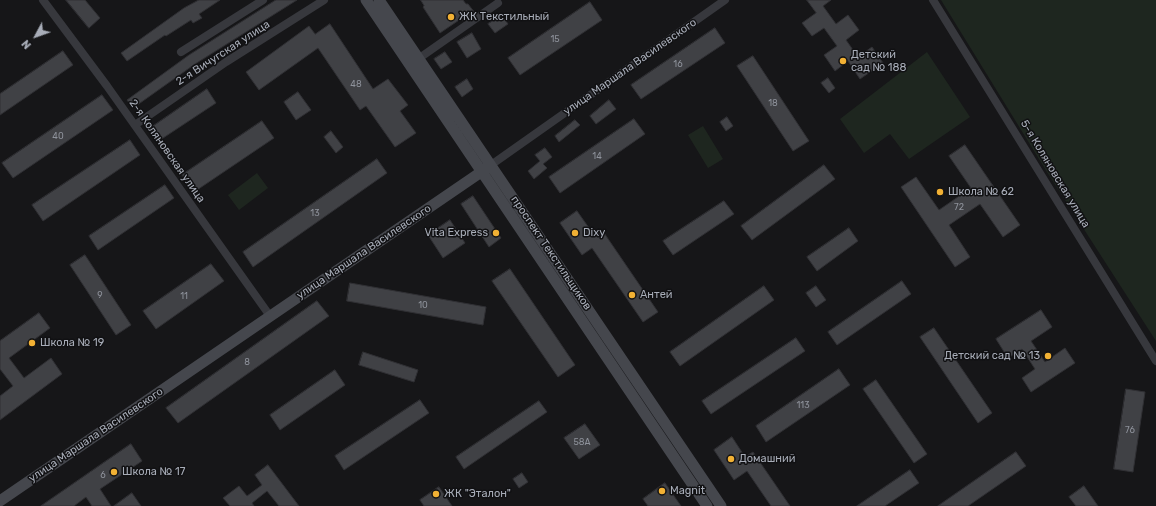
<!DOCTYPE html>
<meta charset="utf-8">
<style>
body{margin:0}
#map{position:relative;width:1156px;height:506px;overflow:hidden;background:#161618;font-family:Rubik,sans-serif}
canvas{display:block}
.north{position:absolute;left:16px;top:16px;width:40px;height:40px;-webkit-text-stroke:3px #111113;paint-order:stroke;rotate:229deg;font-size:11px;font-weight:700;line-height:16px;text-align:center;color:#a8adb8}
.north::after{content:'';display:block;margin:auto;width:14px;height:18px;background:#a8adb8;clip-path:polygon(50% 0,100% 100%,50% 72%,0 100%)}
</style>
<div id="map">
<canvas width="1156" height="506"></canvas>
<div class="north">N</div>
</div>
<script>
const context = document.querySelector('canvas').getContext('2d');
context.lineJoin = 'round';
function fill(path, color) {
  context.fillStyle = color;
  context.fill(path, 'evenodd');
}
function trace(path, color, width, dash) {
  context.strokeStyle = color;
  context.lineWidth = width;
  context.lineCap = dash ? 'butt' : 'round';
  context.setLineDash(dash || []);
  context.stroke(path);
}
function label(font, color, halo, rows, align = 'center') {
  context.font = font + ' Rubik,sans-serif';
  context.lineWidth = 3;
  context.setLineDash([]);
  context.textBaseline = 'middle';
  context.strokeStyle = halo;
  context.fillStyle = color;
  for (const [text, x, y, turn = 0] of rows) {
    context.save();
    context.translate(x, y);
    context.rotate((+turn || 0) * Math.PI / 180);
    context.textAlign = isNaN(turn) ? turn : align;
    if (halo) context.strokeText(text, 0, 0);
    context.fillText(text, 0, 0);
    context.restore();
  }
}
const green = new Path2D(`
 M 941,0 L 1156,0 L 1156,341 L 1047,172 Z
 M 927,52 L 970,117 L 909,159 L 890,134 L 864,153 L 840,119 Z
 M 703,126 L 723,159 L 708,168 L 688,135 Z
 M 257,173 L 268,188 L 239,210 L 228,195 Z`);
const building = new Path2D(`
 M 66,0 L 85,0 L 100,18 L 89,28 Z
 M 199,0 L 220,0 L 199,14 L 202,18 L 193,23 L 191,20 L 166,36 L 165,35 L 127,61 L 121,53 L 184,8 Z
 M 276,0 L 297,0 L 195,64 L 133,108 L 127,100 L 189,55 Z
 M 421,0 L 463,0 L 466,4 L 468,4 L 475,13 L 463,21 L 462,18 L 440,33 L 423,7 L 424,6 Z
 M 807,0 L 831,0 L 823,6 L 836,24 L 848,15 L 859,30 L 846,40 L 858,57 L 872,47 L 883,63 L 860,79 L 848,61 L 835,71 L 824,55 L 837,46 L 824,28 L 812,36 L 802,23 L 816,13 Z
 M 590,2 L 602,20 L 520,75 L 508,58 Z
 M 502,15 L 508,24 L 495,33 L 488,24 Z
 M 330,24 L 373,89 L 388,79 L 408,105 L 400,111 L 416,133 L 395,147 L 366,106 L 360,110 L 318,48 L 259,90 L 246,72 L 309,26 L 315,34 Z
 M 715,28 L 725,43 L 641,99 L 631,85 Z
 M 472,33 L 481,49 L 467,58 L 457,42 Z
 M 63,51 L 73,65 L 0,115 L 0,94 Z
 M 445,52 L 452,62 L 441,69 L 434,59 Z
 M 753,56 L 809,141 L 793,151 L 737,66 Z
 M 828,78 L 835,88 L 829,93 L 821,83 Z
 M 467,79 L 473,89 L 462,97 L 455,87 Z
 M 207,89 L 216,103 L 160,140 L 152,127 Z
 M 298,92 L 311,110 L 296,120 L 284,102 Z
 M 102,95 L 113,110 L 13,178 L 2,163 Z
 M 609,100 L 616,109 L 596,124 L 590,116 Z
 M 727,117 L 733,126 L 726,131 L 720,122 Z
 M 634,119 L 645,134 L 560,193 L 549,177 Z
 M 575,120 L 580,125 L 559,142 L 555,136 Z
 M 262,121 L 274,138 L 194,192 L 182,175 Z
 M 331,131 L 343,147 L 336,153 L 324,137 Z
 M 130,140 L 140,155 L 43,221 L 32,205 Z
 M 965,145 L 1020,225 L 1003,237 L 980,204 L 949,225 L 970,257 L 955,267 L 901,187 L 916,177 L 939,210 L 971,188 L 949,156 Z
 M 545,148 L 552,157 L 543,164 L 547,168 L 534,179 L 528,171 L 540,161 L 535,155 Z
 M 377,159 L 387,173 L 253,267 L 243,252 Z
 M 824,165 L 835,179 L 752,240 L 741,226 Z
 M 165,185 L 174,198 L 98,250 L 89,236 Z
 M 473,196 L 501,238 L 489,247 L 461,204 Z
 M 724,201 L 734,214 L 673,255 L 663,241 Z
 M 577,211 L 594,235 L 602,230 L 658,312 L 643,322 L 592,248 L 582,255 L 560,223 Z
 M 450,220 L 465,243 L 443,258 L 428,235 Z
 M 849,228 L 858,241 L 817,271 L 807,257 Z
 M 85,255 L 131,325 L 116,335 L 70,265 Z
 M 211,264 L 224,281 L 156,329 L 143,311 Z
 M 510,269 L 575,365 L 558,377 L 492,281 Z
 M 902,281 L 911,294 L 837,345 L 828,332 Z
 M 350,283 L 486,307 L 483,325 L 347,301 Z
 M 764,286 L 774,300 L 680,366 L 670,352 Z
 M 816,286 L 826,300 L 816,307 L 806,293 Z
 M 317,301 L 329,316 L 178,423 L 166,408 Z
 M 1041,310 L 1052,327 L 1031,341 L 1045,362 L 1065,348 L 1075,363 L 1031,392 L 1022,378 L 1035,369 L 1022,349 L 1008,358 L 996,339 Z
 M 39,313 L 50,328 L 9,358 L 24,378 L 51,358 L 62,374 L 0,420 L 0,396 L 13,386 L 0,369 L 0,341 Z
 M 934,328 L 992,413 L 978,423 L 920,337 Z
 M 796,338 L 805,351 L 711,414 L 702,401 Z
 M 363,352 L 418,370 L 414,382 L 359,365 Z
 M 839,369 L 850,385 L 766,442 L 756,426 Z
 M 335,370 L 345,385 L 280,430 L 270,415 Z
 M 876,380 L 927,454 L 914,463 L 863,389 Z
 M 1126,389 L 1145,392 L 1133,472 L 1114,469 Z
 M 420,400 L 429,413 L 344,470 L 335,456 Z
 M 539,401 L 547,412 L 464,469 L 456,457 Z
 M 585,424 L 600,445 L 579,459 L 564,438 Z
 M 732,437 L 745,457 L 753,452 L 790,506 L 771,506 L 747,471 L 734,480 L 714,450 Z
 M 131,444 L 142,461 L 100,489 L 111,506 L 92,506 L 86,497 L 74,506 L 41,506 Z
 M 1016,452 L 1026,466 L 968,506 L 938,506 Z
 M 268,465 L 299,506 L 279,506 L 267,491 L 252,503 L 254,506 L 230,506 L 223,498 L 239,486 L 247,496 L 262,485 L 255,475 Z
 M 910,470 L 919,483 L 885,506 L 857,506 Z
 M 522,473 L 528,482 L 519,488 L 513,479 Z
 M 665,483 L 681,506 L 648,506 L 643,499 Z
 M 1084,486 L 1098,506 L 1076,506 L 1069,497 Z
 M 439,487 L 452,506 L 424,506 L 420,500 Z
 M 132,493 L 141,506 L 114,506 Z`);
const street = new Path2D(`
 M 43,0 L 107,86 L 270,316
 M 933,0 L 1156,361
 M 181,52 L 263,0
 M 418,59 L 498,3
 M 135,125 L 226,62 L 324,0
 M 491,165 L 725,0`);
const secondary = new Path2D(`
 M 366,0 L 707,506
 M 379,0 L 721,506
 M 0,501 L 487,168`);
const markers = [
 [451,17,4,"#f2b134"],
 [843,61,4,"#f2b134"],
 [940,192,4,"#f2b134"],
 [496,233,4,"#f2b134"],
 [575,233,4,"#f2b134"],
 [632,295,4,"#f2b134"],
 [32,343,4,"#f2b134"],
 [1048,356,4,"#f2b134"],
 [731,459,4,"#f2b134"],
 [114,472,4,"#f2b134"],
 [662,491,4,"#f2b134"],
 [436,494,4,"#f2b134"]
];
const numberNames = [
 ["15",555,39],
 ["16",678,64],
 ["48",356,84],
 ["18",773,103],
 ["40",58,136],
 ["14",597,156],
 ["72",959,207],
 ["13",315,213],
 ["9",100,295],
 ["11",184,296],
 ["10",423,305],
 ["8",247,362],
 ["113",803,405],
 ["76",1130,430],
 ["58А",582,442],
 ["6",103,475]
];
const poiNames = [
 ["ЖК Текстильный",459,17],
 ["Детский",851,55],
 ["сад № 188",851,68],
 ["Школа № 62",948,192],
 ["Vita Express",488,233,"right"],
 ["Dixy",583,233],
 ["Антей",640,295],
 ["Школа № 19",40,343],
 ["Детский сад № 13",1040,356,"right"],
 ["Домашний",739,459],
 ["Школа № 17",122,472],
 ["Magnit",670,491],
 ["ЖК \"Эталон\"",444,494]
];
const streetNames = [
 ["2-я Вичугская улица",223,53,-33],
 ["улица Маршала Василевского",630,67,-35],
 ["2-я Коляновская улица",167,151,55],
 ["5-я Коляновская улица",1055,174,59],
 ["улица Маршала Василевского",364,252,-34],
 ["проспект Текстильщиков",551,253,56],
 ["улица Маршала Василевского",96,435,-34]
];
fill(green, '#1e261f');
fill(building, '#404145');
trace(building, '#303034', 1);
trace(street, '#37383d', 8);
trace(secondary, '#45474d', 11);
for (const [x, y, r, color] of markers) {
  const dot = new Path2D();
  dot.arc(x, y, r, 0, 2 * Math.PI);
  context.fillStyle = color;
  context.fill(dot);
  trace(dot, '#111113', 1.5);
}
label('9px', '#8e929b', null, numberNames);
label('11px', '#a8adb8', '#111113', poiNames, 'left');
label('11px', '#a8adb8', '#111113', streetNames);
</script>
